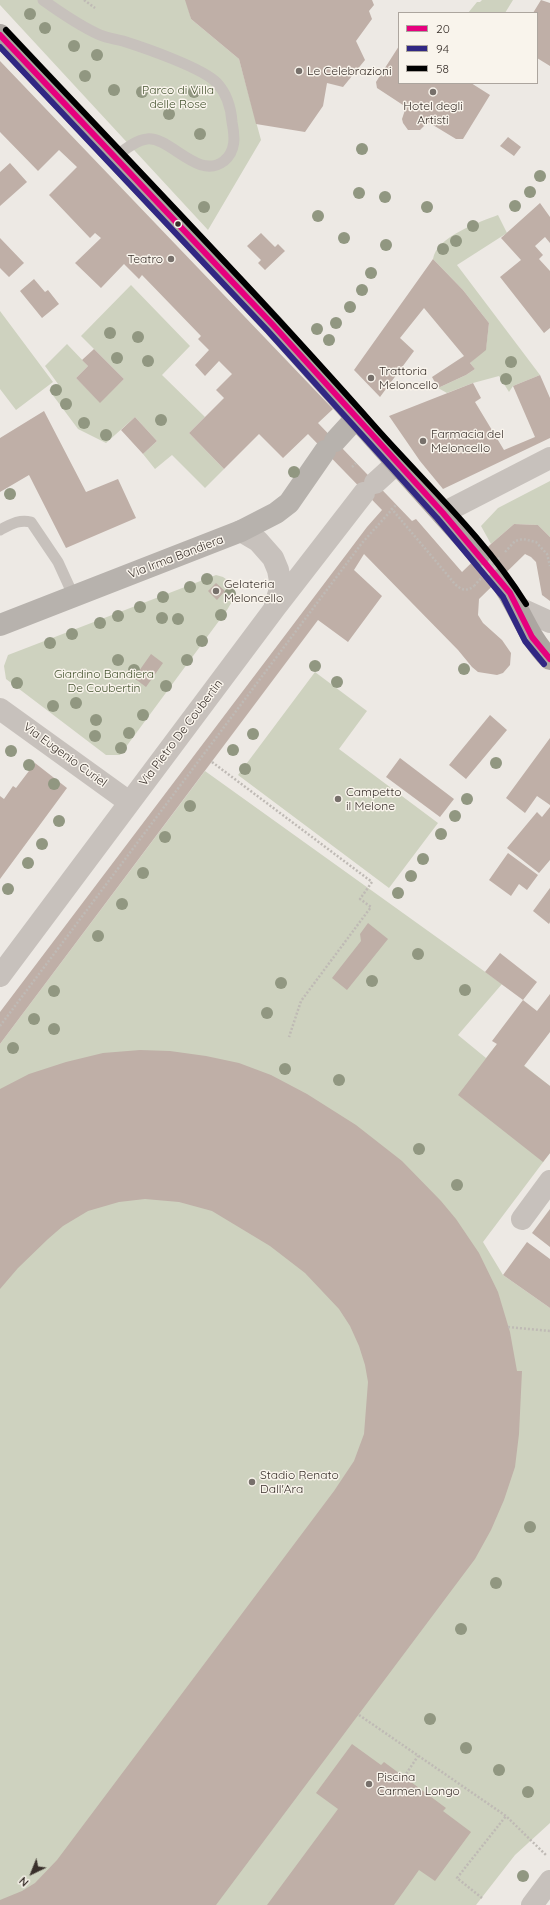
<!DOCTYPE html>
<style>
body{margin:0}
#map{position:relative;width:550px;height:1905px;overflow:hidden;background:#ede9e4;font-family:Quicksand,sans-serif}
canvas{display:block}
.legend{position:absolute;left:398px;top:12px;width:140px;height:72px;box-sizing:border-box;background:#f9f4ec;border:1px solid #aca59e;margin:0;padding:5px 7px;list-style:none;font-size:12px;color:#382f2a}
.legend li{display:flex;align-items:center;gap:8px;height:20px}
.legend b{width:20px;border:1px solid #aca59e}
.north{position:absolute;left:12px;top:1853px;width:40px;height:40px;-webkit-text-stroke:3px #f9f4ec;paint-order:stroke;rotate:223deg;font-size:11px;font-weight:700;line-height:16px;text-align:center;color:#382f2a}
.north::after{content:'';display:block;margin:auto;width:14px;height:18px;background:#382f2a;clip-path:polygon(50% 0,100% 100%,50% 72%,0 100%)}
</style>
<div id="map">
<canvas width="550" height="1905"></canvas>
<ul class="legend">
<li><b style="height:5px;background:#e6007e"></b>20</li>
<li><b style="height:5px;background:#312783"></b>94</li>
<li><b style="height:5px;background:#000"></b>58</li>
</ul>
<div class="north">N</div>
</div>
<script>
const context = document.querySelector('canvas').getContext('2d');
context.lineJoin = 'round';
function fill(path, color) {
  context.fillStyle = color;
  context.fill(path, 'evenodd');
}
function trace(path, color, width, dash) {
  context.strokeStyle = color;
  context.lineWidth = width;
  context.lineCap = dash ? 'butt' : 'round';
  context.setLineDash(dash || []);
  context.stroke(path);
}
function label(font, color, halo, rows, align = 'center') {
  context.font = font + ' Quicksand,sans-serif';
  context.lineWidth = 3;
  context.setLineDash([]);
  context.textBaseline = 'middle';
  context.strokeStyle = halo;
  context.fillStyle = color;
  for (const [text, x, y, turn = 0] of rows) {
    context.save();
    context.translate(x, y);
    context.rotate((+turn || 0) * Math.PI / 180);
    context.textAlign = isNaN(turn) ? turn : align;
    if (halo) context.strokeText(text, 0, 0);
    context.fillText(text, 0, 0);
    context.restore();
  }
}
const green = new Path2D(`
 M 0,0 L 186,0 L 191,19 L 239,59 L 261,140 L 208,230 L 0,5 Z
 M 482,0 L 513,0 L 505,13 L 468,13 L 477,2 L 480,2 Z
 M 498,215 L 507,233 L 457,265 L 540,375 L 513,386 L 509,392 L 499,376 L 473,383 L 447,393 L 438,388 L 466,375 L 475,369 L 470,363 L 486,348 L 489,323 L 463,290 L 433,259 C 436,237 479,222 498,215 Z
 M 131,285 L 190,346 L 162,375 L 205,417 L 189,433 L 224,469 L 205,488 L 172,455 L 155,469 L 143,454 L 157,441 L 135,417 L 106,443 L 78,429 L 49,390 L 58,384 L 45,366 L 67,344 L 88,366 L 76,378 L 100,402 L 124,379 L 81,336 Z
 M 0,311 L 53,382 L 16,410 L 0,389 Z
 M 550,481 L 550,537 L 538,525 L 514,524 L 491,544 L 481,526 L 498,508 Z
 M 216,575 L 223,577 L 233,584 L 234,598 L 227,610 L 120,755 L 106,755 L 6,679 L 4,666 L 8,655 Z
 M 315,672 L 367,711 L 339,749 L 438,823 L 389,888 L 238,775 Z
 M 205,771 L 502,984 L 458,1035 L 486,1058 L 497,1044 L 550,1086 L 550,1153 L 483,1242 L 503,1275 L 550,1308 L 550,1823 L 515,1855 L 476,1905 L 0,1905 L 0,1044 Z`);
const building = new Path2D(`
 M 185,0 L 372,0 L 374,5 L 369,11 L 372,19 L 356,41 L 365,60 L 343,87 L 327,83 L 323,106 L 305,132 L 256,124 L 239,59 L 191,19 Z
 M 541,0 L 550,3 L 550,66 L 537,58 L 537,13 L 533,13 Z
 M 399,46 L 399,83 L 471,83 L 490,95 L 463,139 L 456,139 L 428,122 L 420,130 L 408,130 L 403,123 L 402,119 L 406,107 L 377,88 L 376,82 Z
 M 0,61 L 333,409 L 318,423 L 412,521 L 416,519 L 462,572 L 491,544 L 514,524 L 538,525 L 550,537 L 550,601 L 542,595 L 536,562 L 531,557 L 525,554 L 479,599 L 478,615 L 483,623 L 502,640 L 511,653 L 510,665 L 503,673 L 497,675 L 478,672 L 472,667 L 458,650 L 364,554 L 354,570 L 382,596 L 348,642 L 318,620 L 0,1044 L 0,1012 L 367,527 L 382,510 L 308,434 L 283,458 L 259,434 L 224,469 L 189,433 L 224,398 L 216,390 L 232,374 L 219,361 L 205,376 L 195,365 L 209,350 L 198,339 L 201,336 L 142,275 L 139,279 L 124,264 L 101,288 L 75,263 L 101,238 L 95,233 L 90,238 L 49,195 L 77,167 L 59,150 L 38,171 L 0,132 Z
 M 508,137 L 521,147 L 514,156 L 500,146 Z
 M 10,163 L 27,182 L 0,206 L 0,172 Z
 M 540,203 L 550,217 L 550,243 L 545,237 L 535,246 L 543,255 L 539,259 L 550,271 L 550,328 L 544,333 L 500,277 L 521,260 L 501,238 Z
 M 261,233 L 275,247 L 278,244 L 285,251 L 265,270 L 258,263 L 261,260 L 247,246 Z
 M 0,238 L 24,263 L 9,277 L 0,268 Z
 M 433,259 L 463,290 L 489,323 L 486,350 L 470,363 L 475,369 L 466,375 L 438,388 L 432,377 L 464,356 L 424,308 L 400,338 L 414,351 L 380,397 L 354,370 Z
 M 34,279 L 45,292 L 48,290 L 59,304 L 42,318 L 20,291 Z
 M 94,349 L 124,379 L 100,403 L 76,378 L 88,366 L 82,360 Z
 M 540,375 L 550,398 L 550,438 L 443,489 L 420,461 L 389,416 L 473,383 L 481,398 L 475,402 L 504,450 L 535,437 L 513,386 Z
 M 44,411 L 86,492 L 118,479 L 136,518 L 66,548 L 29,475 L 0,492 L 0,438 Z
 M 135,417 L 157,441 L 143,454 L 121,430 Z
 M 216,583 L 225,591 L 217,600 L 208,591 Z
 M 151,654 L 163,663 L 146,687 L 134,678 Z
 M 490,715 L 507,730 L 466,779 L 449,765 Z
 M 550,738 L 550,805 L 537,796 L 525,813 L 506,798 Z
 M 400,758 L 454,799 L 440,817 L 386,777 Z
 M 35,763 L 67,788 L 0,879 L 0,796 L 4,799 L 13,786 L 16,788 Z
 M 550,807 L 550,860 L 539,873 L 507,848 L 537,812 L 542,817 Z
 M 508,853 L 538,875 L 527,890 L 519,884 L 511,896 L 489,880 Z
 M 550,888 L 550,922 L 549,924 L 533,911 Z
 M 368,923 L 388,939 L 347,990 L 332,978 L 361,941 L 360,934 Z
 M 500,953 L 537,982 L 523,1000 L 485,972 Z
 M 550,994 L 550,1032 L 524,1066 L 550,1086 L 550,1153 L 543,1162 L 458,1095 L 497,1044 L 492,1041 L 523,1000 L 537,1011 Z
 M 140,1050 L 170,1051 L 206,1056 L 239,1063 L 271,1075 L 307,1094 L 356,1125 L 402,1161 L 441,1201 L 456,1219 L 479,1253 L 498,1292 L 510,1332 L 517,1371 L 522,1371 L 519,1434 L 515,1467 L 504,1500 L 491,1530 L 475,1559 L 216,1905 L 0,1905 L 0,1900 L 22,1891 L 35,1883 L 57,1860 L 334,1491 L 354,1461 L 364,1434 L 368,1382 L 365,1365 L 359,1346 L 350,1326 L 339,1309 L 305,1273 L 270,1246 L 212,1211 L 179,1202 L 145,1199 L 119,1202 L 88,1211 L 63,1226 L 48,1239 L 18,1268 L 0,1289 L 0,1089 L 29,1074 L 66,1062 L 103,1053 Z
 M 550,1209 L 550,1247 L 532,1233 Z
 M 527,1242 L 550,1259 L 550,1308 L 503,1275 Z
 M 352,1744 L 381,1765 L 384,1762 L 446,1808 L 443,1811 L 471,1832 L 435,1881 L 419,1870 L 394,1905 L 267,1905 L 338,1809 L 316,1793 Z`);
const primaryTunnel = new Path2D(`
 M 479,555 L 500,580`);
const path = new Path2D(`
 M 84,0 L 95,8
 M 352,467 L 356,463
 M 391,508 L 455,584 C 461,590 467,592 474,586
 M 505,552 L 515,541 L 523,539 L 536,542 L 547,554 L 550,566
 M 212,762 L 372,882 L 360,899 L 371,907 L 301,1001 L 289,1037
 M 0,1026 L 362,543 L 396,505
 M 508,1327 L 550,1331
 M 359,1715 L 506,1816 L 547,1856
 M 404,1777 L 418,1756
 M 482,1898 L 457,1878 L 506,1816`);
const lane = new Path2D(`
 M 43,0 C 61,13 80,26 100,35 C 107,38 116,39 123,41 C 145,48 203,68 217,83 C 227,94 231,108 232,122 C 235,137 236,151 224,161 C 198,181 170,136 147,139 C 136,140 124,150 115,157
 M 0,530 C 10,525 18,519 31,522 L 58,562 L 74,597`);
const street = new Path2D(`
 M 375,483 L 397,463
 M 443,513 L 550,458
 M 241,531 L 258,541 L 273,558 L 278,570 L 281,586 L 275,605
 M 519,608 L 550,622
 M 0,709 L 129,802
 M 0,976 L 275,608 L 364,493
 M 522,1219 L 550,1181
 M 532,1905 L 550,1881`);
const secondary = new Path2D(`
 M 335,441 L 356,418
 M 0,625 L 241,531 L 276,513 L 289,503 L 325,451`);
const primary = new Path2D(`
 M 0,35 L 273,325 L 479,555
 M 500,580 C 519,605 527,637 550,659`);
const pathBridge = new Path2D(`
 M 474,586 L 500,557`);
const bus1 = new Path2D(`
 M 0,35 L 273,325 L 443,513 L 510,593 L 532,637 L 550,659`);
const bus2 = new Path2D(`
 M 0,47 L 267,330 L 437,518 L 503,597 L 525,641 L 544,664`);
const bus3 = new Path2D(`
 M 6,30 C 130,162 257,293 377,429 C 428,486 485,539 526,604`);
const trees = [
 [30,14],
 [45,28],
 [74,46],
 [97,55],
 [85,76],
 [114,90],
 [142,92],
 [194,92],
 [169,114],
 [200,134],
 [362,149],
 [540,176],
 [530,192],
 [359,193],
 [385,197],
 [515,206],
 [204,207],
 [427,207],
 [318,216],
 [473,226],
 [344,238],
 [456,241],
 [386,245],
 [443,249],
 [371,273],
 [362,290],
 [350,307],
 [336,323],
 [317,329],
 [110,333],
 [138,337],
 [329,340],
 [117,358],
 [148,361],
 [511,362],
 [506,379],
 [56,390],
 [66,404],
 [161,420],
 [84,423],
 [106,435],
 [294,472],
 [10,494],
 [207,579],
 [190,587],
 [230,594],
 [163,597],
 [140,607],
 [221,615],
 [118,616],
 [162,618],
 [178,619],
 [100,623],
 [72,634],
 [202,641],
 [50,643],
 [118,660],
 [187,660],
 [315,666],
 [464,669],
 [134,670],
 [337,682],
 [17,683],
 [166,686],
 [76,703],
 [53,706],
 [143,715],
 [96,720],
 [129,733],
 [253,734],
 [95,736],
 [121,748],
 [233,750],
 [11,751],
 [496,763],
 [29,765],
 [245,769],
 [54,784],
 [467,799],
 [190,806],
 [455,816],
 [59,821],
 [441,834],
 [165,837],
 [42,844],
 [423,859],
 [28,863],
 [143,873],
 [411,876],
 [8,889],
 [398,893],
 [122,904],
 [98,936],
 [418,954],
 [372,981],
 [281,983],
 [465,990],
 [54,991],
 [267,1013],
 [34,1019],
 [54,1029],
 [13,1048],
 [285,1069],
 [339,1080],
 [419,1149],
 [457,1185],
 [530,1527],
 [496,1583],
 [461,1629],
 [430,1719],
 [466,1748],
 [499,1770],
 [528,1792],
 [523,1876]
];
const markers = [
 [299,71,4,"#77706b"],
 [433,92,4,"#77706b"],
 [178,224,3.5,"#382f2a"],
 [171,259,4,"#77706b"],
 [371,378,4,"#77706b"],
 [423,441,4,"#77706b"],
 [216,591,4,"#77706b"],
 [338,799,4,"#77706b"],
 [252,1482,4,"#77706b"],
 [369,1784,4,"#77706b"]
];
const poiNames = [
 ["Le Celebrazioni",307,71],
 ["Hotel degli",433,106,"center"],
 ["Artisti",433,120,"center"],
 ["Teatro",163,259,"right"],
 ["Trattoria",379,371],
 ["Meloncello",379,385],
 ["Farmacia del",431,434],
 ["Meloncello",431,448],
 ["Gelateria",224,584],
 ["Meloncello",224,598],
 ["Campetto",346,792],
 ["il Melone",346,806],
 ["Stadio Renato",260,1475],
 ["Dall'Ara",260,1489],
 ["Piscina",377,1777],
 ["Carmen Longo",377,1791]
];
const parkNames = [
 ["Parco di Villa",178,90],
 ["delle Rose",178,104],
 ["Giardino Bandiera",104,674],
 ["De Coubertin",104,688]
];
const streetNames = [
 ["Via Irma Bandiera",176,557,-21],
 ["Via Pietro De Coubertin",181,733,-53],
 ["Via Eugenio Curiel",65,755,36]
];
fill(green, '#ced2bf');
fill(building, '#bfafa7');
trace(primaryTunnel, '#c9c4bf', 22, [22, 11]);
trace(path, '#bfbab5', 2.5, [2, 2]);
trace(lane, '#c7c1bc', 11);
trace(street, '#c7c1bc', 22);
trace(secondary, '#b7b2ad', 22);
trace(primary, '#aca6a1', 22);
trace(pathBridge, '#bfbab5', 2.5, [2, 2]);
trace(bus1, '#e6007e', 6);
trace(bus2, '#312783', 6);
trace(bus3, '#000', 6);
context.fillStyle = '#919781';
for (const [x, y] of trees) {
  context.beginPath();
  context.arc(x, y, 6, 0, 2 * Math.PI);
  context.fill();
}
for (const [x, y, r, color] of markers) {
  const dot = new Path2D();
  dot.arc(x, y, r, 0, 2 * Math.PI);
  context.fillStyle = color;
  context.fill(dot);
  trace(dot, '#f9f4ec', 1.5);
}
label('12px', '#382f2a', '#f9f4ec', poiNames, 'left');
label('12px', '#455430', '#f9f4ec', parkNames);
label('12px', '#382f2a', '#f9f4ec', streetNames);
</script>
